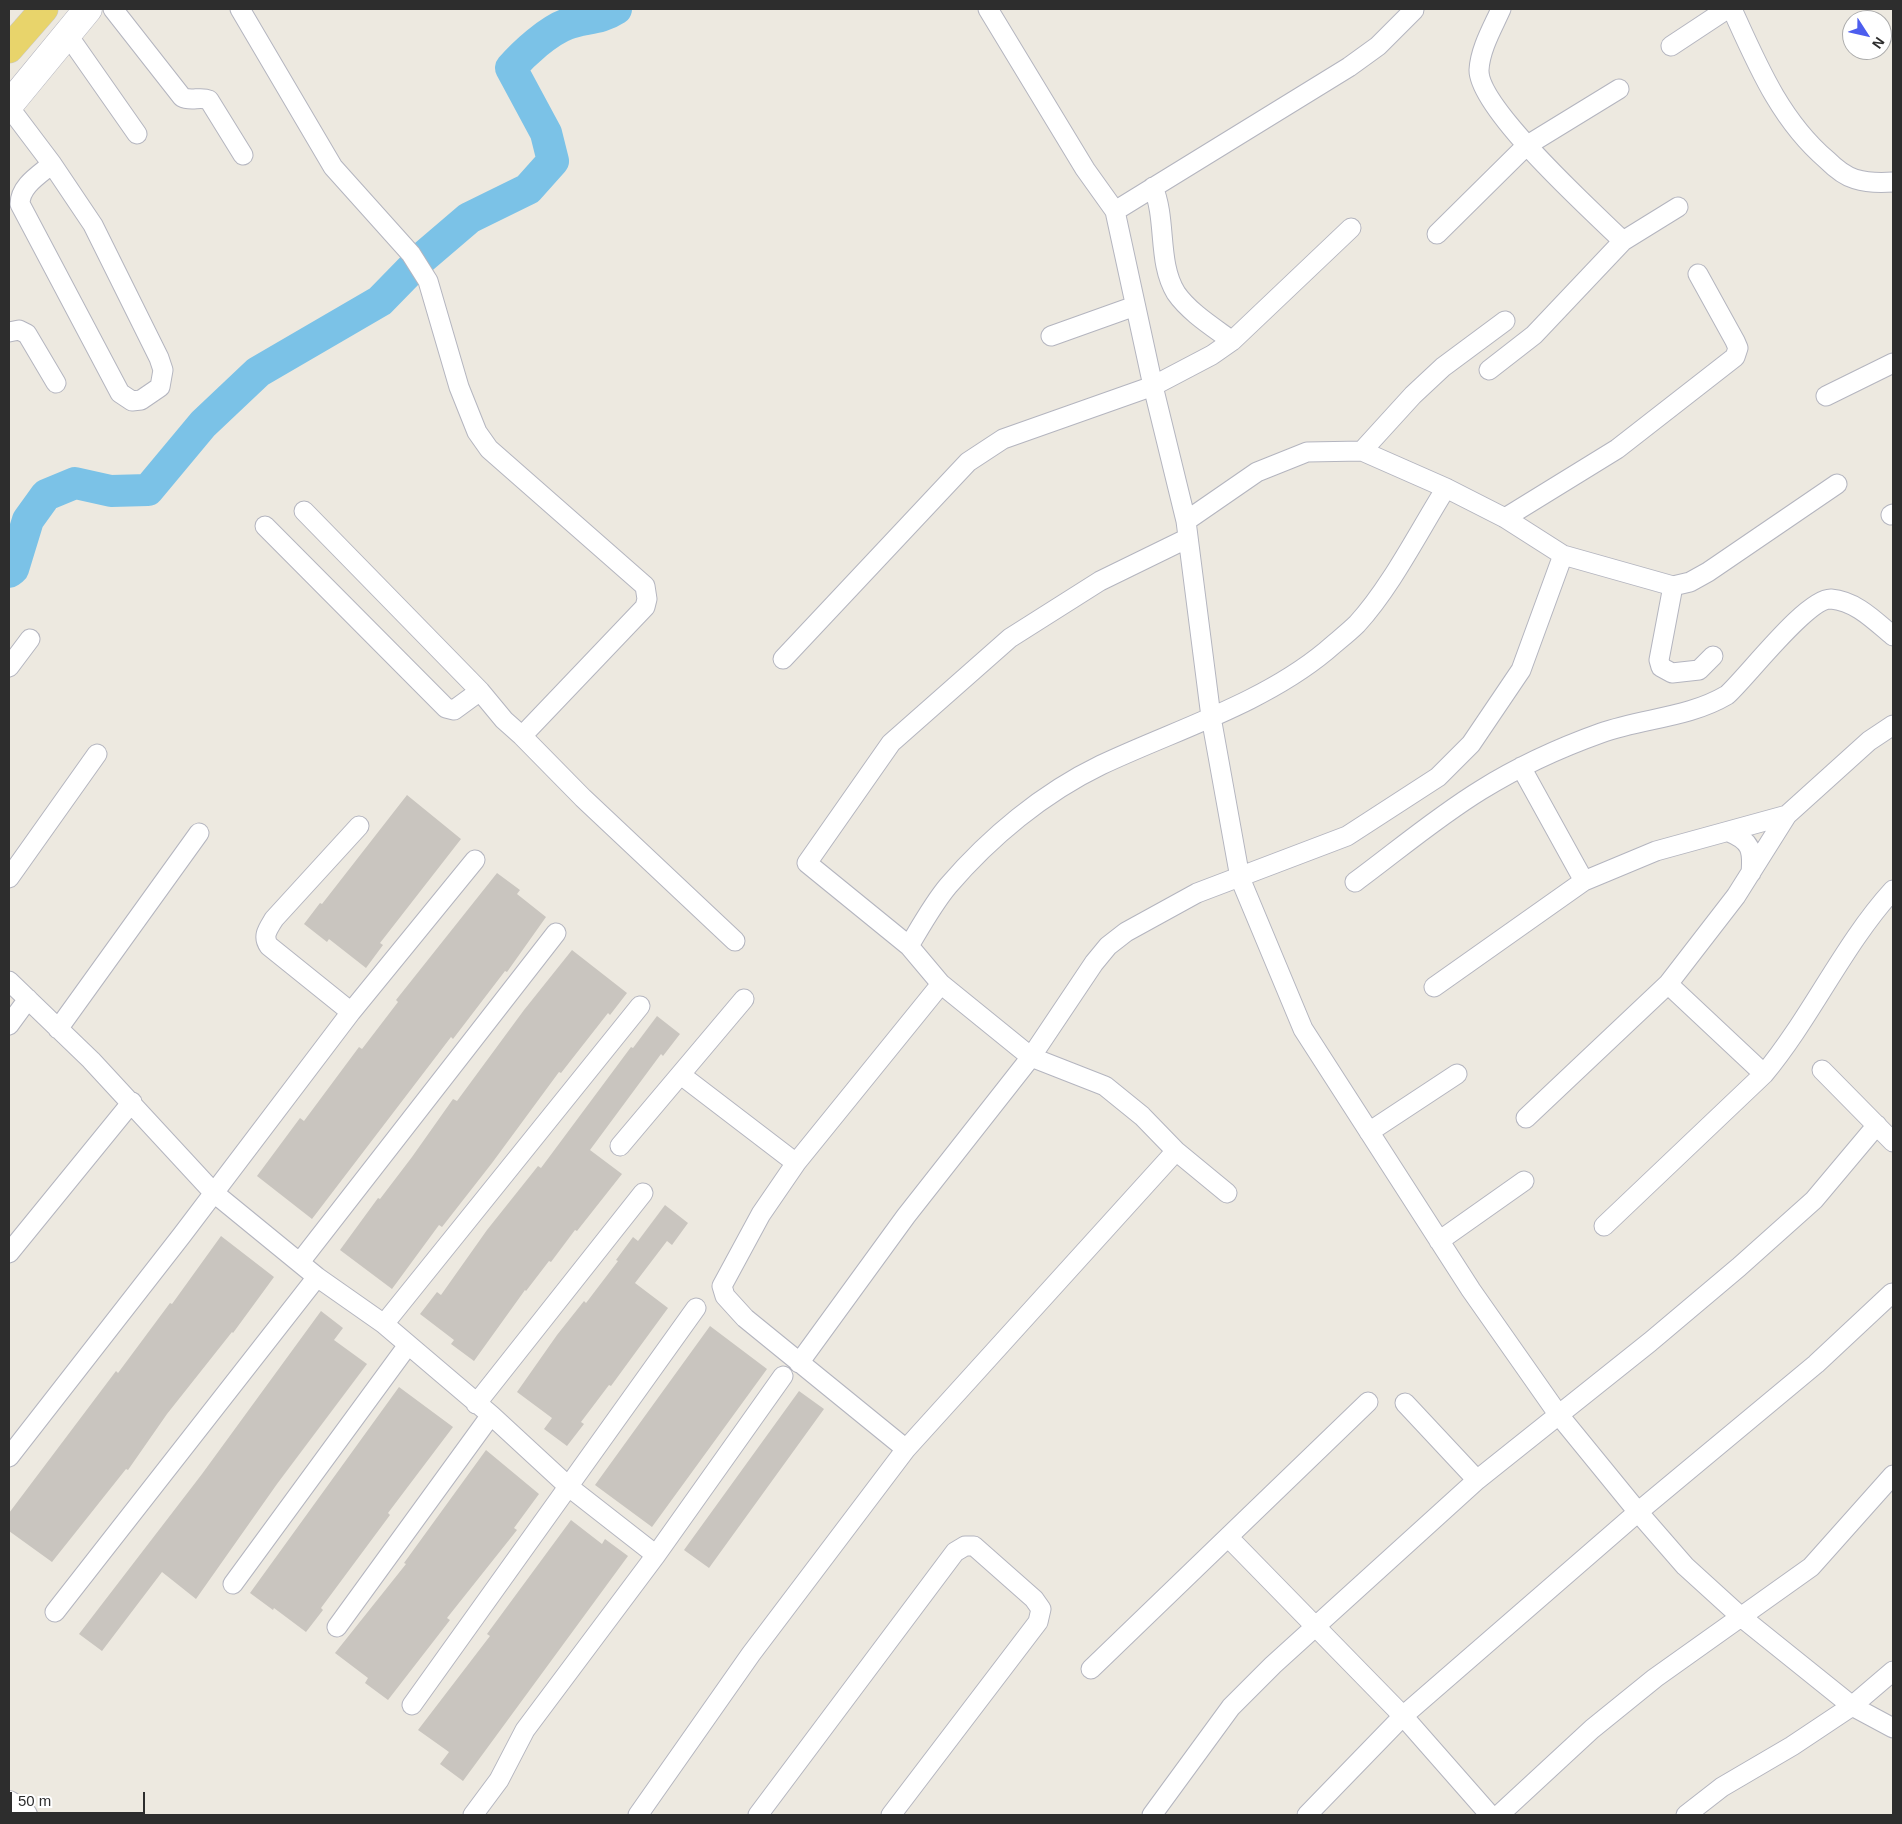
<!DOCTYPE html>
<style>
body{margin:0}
#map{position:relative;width:1902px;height:1824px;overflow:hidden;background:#ede9e0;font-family:Arial,sans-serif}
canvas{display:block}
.frame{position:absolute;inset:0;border:10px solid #2d2d2d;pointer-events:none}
.north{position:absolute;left:1842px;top:10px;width:50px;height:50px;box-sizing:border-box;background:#fff;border:1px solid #ababab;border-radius:50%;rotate:125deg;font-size:14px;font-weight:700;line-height:20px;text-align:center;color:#2d2d2d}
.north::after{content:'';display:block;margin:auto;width:18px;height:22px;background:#4d5eee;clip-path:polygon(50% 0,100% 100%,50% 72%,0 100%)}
.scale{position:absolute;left:10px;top:1792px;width:135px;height:22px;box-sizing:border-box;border:2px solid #2d2d2d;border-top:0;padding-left:6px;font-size:15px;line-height:18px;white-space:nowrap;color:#2d2d2d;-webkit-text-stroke:4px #fff;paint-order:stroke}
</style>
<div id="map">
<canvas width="1902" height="1824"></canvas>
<div class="frame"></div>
<div class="north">N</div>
<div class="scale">50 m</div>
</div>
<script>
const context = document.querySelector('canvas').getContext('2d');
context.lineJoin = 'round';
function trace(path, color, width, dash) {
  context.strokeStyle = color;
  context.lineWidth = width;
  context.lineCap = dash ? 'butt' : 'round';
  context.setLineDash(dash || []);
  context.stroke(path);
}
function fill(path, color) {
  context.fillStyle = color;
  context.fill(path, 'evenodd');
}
const river = new Path2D(`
 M 9,572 L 13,569 L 28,520 L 46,495 L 75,483 L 111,491 L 148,490 L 203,424 L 258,372 L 380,301 L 421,259 L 469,218 L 528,189 L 553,161 L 546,133 L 511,68 C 524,53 548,31 567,24 C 583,18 601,19 616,9`);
const building = new Path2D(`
 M 407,795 L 461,839 L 380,943 L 383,945 L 366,968 L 329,939 L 327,942 L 304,924 L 320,903 L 322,904 Z
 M 497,873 L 520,890 L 517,894 L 546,917 L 507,972 L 505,971 L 453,1039 L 451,1037 L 312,1219 L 257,1176 L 300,1118 L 304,1121 L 359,1047 L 362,1049 L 398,1002 L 396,1000 Z
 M 572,950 L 627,993 L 610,1015 L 608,1013 L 561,1073 L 559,1072 L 492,1163 L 442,1227 L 439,1225 L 392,1289 L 340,1250 L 378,1198 L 380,1199 L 412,1157 L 453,1099 L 457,1101 L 524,1010 Z
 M 657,1016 L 680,1034 L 663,1056 L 661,1054 L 590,1150 L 622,1174 L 577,1231 L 575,1230 L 551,1262 L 549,1261 L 526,1291 L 525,1290 L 474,1361 L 451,1344 L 454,1340 L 420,1314 L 437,1292 L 441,1295 L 487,1230 L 538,1166 L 541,1168 L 631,1047 L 633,1048 Z
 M 665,1205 L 688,1223 L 672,1245 L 667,1241 L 635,1283 L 668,1308 L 611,1386 L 609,1385 L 581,1422 L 584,1424 L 567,1446 L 544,1429 L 552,1418 L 517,1392 L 557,1335 L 584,1301 L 586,1303 L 618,1261 L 616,1260 L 633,1237 L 638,1241 Z
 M 221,1236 L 274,1277 L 233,1333 L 232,1332 L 167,1414 L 128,1470 L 126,1469 L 52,1562 L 9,1531 L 9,1513 L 116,1371 L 118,1373 L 170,1303 L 172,1304 Z
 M 321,1311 L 343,1328 L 334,1340 L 367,1364 L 277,1484 L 196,1599 L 162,1572 L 102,1651 L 79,1634 L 202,1474 Z
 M 710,1326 L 767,1369 L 652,1527 L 595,1485 Z
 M 399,1387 L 453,1427 L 388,1513 L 390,1515 L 321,1608 L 323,1610 L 306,1632 L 274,1608 L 273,1610 L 250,1593 Z
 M 799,1391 L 824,1409 L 709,1568 L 684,1550 Z
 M 486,1450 L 539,1494 L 514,1528 L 517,1530 L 447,1618 L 450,1620 L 388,1700 L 365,1683 L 368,1678 L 335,1653 L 406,1564 L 404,1563 Z
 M 571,1520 L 602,1544 L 605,1539 L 628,1556 L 463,1781 L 440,1764 L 449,1752 L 418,1730 L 490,1636 L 487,1634 Z`);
const minor = new Path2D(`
 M 113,9 L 182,97 C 191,102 200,96 209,100 L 243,155
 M 240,9 L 333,167 L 411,254 L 428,281 L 459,387 L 477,432 L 489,449 L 645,586 L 647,599 L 645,607 L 522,736 L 504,720 L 480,691 L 304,511
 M 988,9 L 1085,169 L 1115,211 L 1153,386 L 1186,521 L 1211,717 L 1240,878 L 1303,1029 L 1471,1290 L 1558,1414 L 1638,1512 L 1685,1566 L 1740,1616 L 1852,1706 L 1893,1728
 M 1501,9 C 1493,27 1480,49 1479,70 C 1478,108 1593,212 1623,241
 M 1732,9 C 1757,64 1780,120 1827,160 C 1834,167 1845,176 1855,179 C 1868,183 1880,183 1893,182
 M 67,34 L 137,134
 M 1671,46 L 1727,9
 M 9,107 L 52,164 L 93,225 L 159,358 L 163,370 L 160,387 L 141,400 L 132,401 L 120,393 L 20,204 C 20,186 39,175 52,164
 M 1153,187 C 1167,220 1157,262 1176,293 C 1189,312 1213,327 1232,341
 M 1115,211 L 1349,67 L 1378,46 L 1414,10
 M 1437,234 L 1526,146 L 1619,89
 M 9,332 L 19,330 L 27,334 L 56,383
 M 1051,336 L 1135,306
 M 1489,370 L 1534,335 L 1623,241 L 1678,207
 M 1826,396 L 1893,363
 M 1362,451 L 1446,488 L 1505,518 L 1563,555 L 1673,586 L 1690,582 L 1708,572 L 1837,484
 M 1891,515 L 1893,514
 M 1505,518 L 1617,449 L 1735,357 L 1738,348 L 1735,341 L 1698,274
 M 1186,521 L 1257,472 L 1307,452 L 1362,451 L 1413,395 L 1443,367 L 1505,321
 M 265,526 L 446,708 L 454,710 L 480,691
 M 1188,538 L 1100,581 L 1010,638 L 891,743 L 807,863 L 909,946 L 941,984 L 1031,1057 L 1105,1086 L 1142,1116 L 1176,1151 L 1227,1193
 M 1673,586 L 1659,660 L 1661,667 L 1672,673 L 1699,670 L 1713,656
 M 783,659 L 968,462 L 1003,439 L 1153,386 L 1212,355 L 1232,341 L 1351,228
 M 9,667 L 30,639
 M 522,736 L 583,798 L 735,941
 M 1521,767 L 1584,881
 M 1729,832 C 1751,841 1753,850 1751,873
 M 9,878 L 97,754
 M 1355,882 C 1397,851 1437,817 1481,790 C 1518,767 1559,748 1601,733 C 1643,718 1688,718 1727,695 C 1748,676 1807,598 1831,599 C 1856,601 1875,621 1893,636
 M 909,946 C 921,926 933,904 948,886 C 990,837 1043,793 1101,765 C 1175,730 1262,704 1326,651 C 1336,642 1348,633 1357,624 C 1391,587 1419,531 1446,488
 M 9,981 L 91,1060 L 213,1192 L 317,1277 L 384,1324 L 491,1415 L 569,1487 L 656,1555
 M 1668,984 L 1764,1074
 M 1434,987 L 1584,881 L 1656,851 L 1787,815
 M 351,1012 L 269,946 C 262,936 268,929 274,919 L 359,826
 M 9,1025 L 28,999
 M 58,1029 L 199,833
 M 1822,1070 L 1893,1142
 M 681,1075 L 796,1163
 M 1526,1118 L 1668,984 L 1736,896 L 1787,815 L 1869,741 L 1893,725
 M 1369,1132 L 1457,1074
 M 620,1146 L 744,999
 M 1604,1226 L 1764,1074 C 1812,1016 1843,945 1893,890
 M 1439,1241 L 1524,1181
 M 9,1253 L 132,1102
 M 300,1262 L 556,933
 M 384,1324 L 640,1006
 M 799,1363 L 906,1216 L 1031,1057 L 1094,963 L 1108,946 L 1126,932 L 1197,893 L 1347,836 L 1438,777 L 1471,744 L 1521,670 L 1563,555
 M 1405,1403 L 1477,1480
 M 476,1404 L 643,1193
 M 906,1449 L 745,1318 L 725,1296 L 722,1286 L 761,1214 L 796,1163 L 941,984
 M 9,1457 L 182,1235 L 351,1012 L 475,860
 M 1228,1537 L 1403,1716 L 1490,1815
 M 233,1584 L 408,1345
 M 55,1612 L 317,1277
 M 337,1627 L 491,1415
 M 1091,1669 L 1368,1402
 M 412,1705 L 696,1308
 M 473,1815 L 499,1780 L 525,1730 L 656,1555 L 783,1376
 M 638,1815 L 751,1654 L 906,1449 L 1176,1151
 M 758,1815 L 955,1552 L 965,1546 L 974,1546 L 1034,1599 L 1041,1609 L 1038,1622 L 891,1815
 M 1152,1815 L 1231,1707 L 1273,1665 L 1477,1480 L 1650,1342 L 1739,1267 L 1814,1200 L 1877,1125
 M 1307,1815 L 1403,1716 L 1638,1512 L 1816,1364 L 1892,1293
 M 1499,1815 L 1592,1729 L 1655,1678 L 1811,1567 L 1893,1475
 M 1686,1815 L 1722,1787 L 1792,1746 L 1852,1706 L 1893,1671`);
const tertiary = new Path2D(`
 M 9,1803 L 25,1815`);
const secondary = new Path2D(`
 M 9,105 L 88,9`);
const primary = new Path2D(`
 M 9,49 L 44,9`);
trace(river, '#7bc2e7', 32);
fill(building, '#c9c5bf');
trace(minor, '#b4b5bf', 21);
trace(tertiary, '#b4b5bf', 26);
trace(secondary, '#b4b5bf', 29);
trace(primary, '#c8c8c8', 29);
trace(minor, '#fff', 19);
trace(tertiary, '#fff', 24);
trace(secondary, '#fff', 28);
trace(primary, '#e8d46b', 28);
</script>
